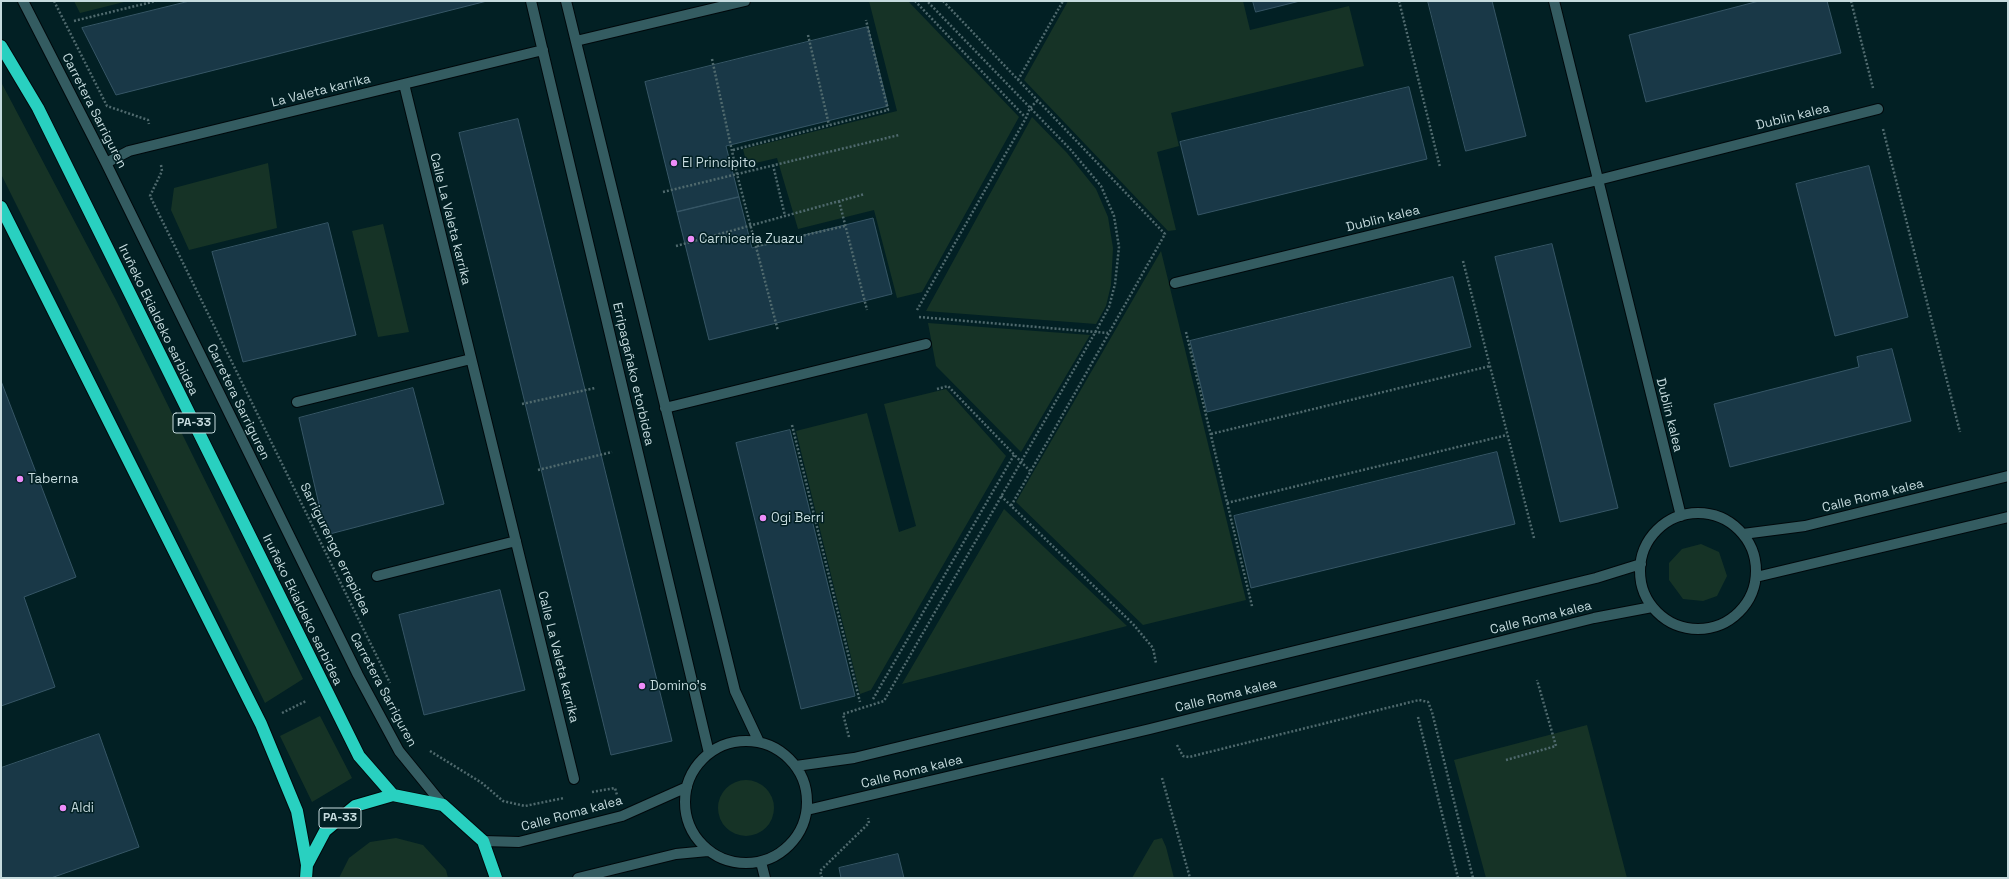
<!DOCTYPE html>
<meta charset="utf-8">
<style>
body{margin:0}
#map{position:relative;width:2009px;height:879px;overflow:hidden;background:#022024;font-family:"Space Grotesk",sans-serif}
canvas{display:block}
.frame{position:absolute;inset:0;border:2px solid #c6dbde;pointer-events:none}
</style>
<div id="map">
<canvas width="2009" height="879"></canvas>
<div class="frame"></div>
</div>
<script>
const context = document.querySelector('canvas').getContext('2d');
context.lineJoin = 'round';
function fill(path, color) {
  context.fillStyle = color;
  context.fill(path, 'evenodd');
}
function trace(path, color, width, dash) {
  context.strokeStyle = color;
  context.lineWidth = width;
  context.lineCap = dash ? 'butt' : 'round';
  context.setLineDash(dash || []);
  context.stroke(path);
}
function label(font, color, halo, rows, align = 'center') {
  context.font = font + ' "Space Grotesk",sans-serif';
  context.lineWidth = 3;
  context.setLineDash([]);
  context.textBaseline = 'middle';
  context.strokeStyle = halo;
  context.fillStyle = color;
  for (const [text, x, y, turn = 0] of rows) {
    context.save();
    context.translate(x, y);
    context.rotate((+turn || 0) * Math.PI / 180);
    context.textAlign = isNaN(turn) ? turn : align;
    if (halo) context.strokeText(text, 0, 0);
    context.fillText(text, 0, 0);
    context.restore();
  }
}
const green = new Path2D(`
 M 74,1 L 128,1 L 80,13 Z
 M 869,1 L 908,1 L 1019,117 L 922,292 L 897,298 L 874,210 L 798,229 L 777,158 L 747,165 L 743,149 L 897,111 Z
 M 1068,1 L 1243,1 L 1250,30 L 1349,6 L 1364,66 L 1171,113 L 1179,146 L 1157,152 L 1176,230 L 1168,231 L 1024,80 Z
 M 1,82 L 116,300 L 303,679 L 265,703 L 1,174 Z
 M 1032,117 L 1067,153 L 1096,189 L 1108,217 L 1113,248 L 1111,285 L 1106,306 L 1096,324 L 926,311 Z
 M 268,163 L 277,228 L 189,250 L 171,210 L 174,188 Z
 M 383,224 L 409,332 L 378,337 L 352,231 Z
 M 1161,251 L 1246,600 L 1143,625 L 1016,502 Z
 M 928,323 L 1090,335 L 1021,452 L 936,366 Z
 M 946,389 L 1006,456 L 871,690 L 860,694 L 796,431 L 867,413 L 899,532 L 916,526 L 884,404 Z
 M 1004,509 L 1127,626 L 902,684 Z
 M 1701,544 L 1719,552 L 1727,576 L 1717,596 L 1703,601 L 1683,599 L 1669,580 L 1669,563 L 1682,549 Z
 M 320,716 L 352,778 L 312,802 L 280,736 Z
 M 1587,725 L 1627,878 L 1486,878 L 1454,760 Z
 M718 808a28 28 0 1 1 56 0a28 28 0 1 1-56 0Z
 M 396,838 L 423,845 L 446,870 L 448,878 L 339,878 L 349,858 L 370,842 Z
 M 1162,838 L 1166,847 L 1174,878 L 1132,878 L 1154,840 Z`);
const building = new Path2D(`
 M 190,1 L 487,1 L 116,95 L 82,28 Z
 M 1253,1 L 1300,1 L 1256,12 Z
 M 1428,1 L 1492,1 L 1526,136 L 1466,151 Z
 M 1827,1 L 1841,53 L 1646,102 L 1629,35 L 1759,1 Z
 M 868,27 L 888,106 L 726,146 L 739,197 L 677,212 L 645,82 Z
 M 1409,87 L 1427,159 L 1198,215 L 1180,142 Z
 M 518,119 L 672,741 L 611,755 L 459,133 Z
 M 1869,166 L 1908,317 L 1835,336 L 1796,184 Z
 M 739,197 L 752,248 L 873,218 L 892,294 L 709,340 L 677,212 Z
 M 328,223 L 356,335 L 243,362 L 212,252 Z
 M 1552,244 L 1618,508 L 1560,522 L 1495,257 Z
 M 1453,277 L 1471,347 L 1207,412 L 1190,341 Z
 M 1892,349 L 1911,421 L 1730,467 L 1714,404 L 1859,367 L 1857,357 Z
 M 1,381 L 76,577 L 24,597 L 55,687 L 1,706 Z
 M 413,388 L 444,504 L 326,535 L 299,418 Z
 M 790,430 L 855,696 L 801,709 L 736,443 Z
 M 1497,452 L 1515,524 L 1251,588 L 1234,516 Z
 M 500,590 L 525,690 L 424,715 L 399,615 Z
 M 99,734 L 139,847 L 51,878 L 1,878 L 1,768 Z
 M 898,854 L 904,878 L 841,878 L 839,868 Z`);
const path = new Path2D(`
 M 54,1 L 107,106 L 148,120 L 149,124
 M 915,1 L 1026,118
 M 943,1 L 1165,234 L 1011,506
 M 1399,1 L 1440,167
 M 1851,1 L 1873,88
 M 74,21 L 156,1
 M 808,35 L 829,125
 M 712,59 L 737,174 L 778,331
 M 1018,80 L 1063,1
 M 1883,129 L 1960,432
 M 733,150 L 888,110 L 866,20
 M 161,165 L 162,171 L 150,196 L 390,683
 M 773,165 L 785,216
 M 663,192 L 899,135
 M 839,201 L 867,310
 M 676,246 L 865,194
 M 757,246 L 845,226
 M 1463,261 L 1534,538
 M 917,310 L 1026,118 L 1030,108 L 1037,101
 M 919,317 L 1108,333
 M 1186,332 L 1252,606
 M 937,389 L 948,386 L 1030,471
 M 522,404 L 595,388
 M 792,425 L 860,702
 M 1211,434 L 1490,366
 M 538,470 L 612,452
 M 1001,496 L 1133,624 L 1153,648 L 1156,663
 M 1227,503 L 1507,435
 M 873,699 L 1014,455
 M 282,713 L 306,701
 M 1418,717 L 1458,878
 M 849,737 L 843,714 L 884,701 L 1096,331 L 1109,307 L 1115,284 L 1119,247 L 1114,216 L 1101,186 L 1070,149 L 927,1
 M 1177,745 L 1183,756 L 1189,757 L 1419,700 L 1428,702 L 1432,712 L 1473,878
 M 430,751 L 482,783 L 503,801 L 525,806 L 564,798
 M 1506,760 L 1556,746 L 1537,680
 M 1162,778 L 1190,878
 M 592,792 L 615,788 L 617,795
 M 822,878 L 820,871 L 869,823 L 868,818`);
const minor = new Path2D(`
 M 23,1 L 106,163 L 358,675 L 399,751 L 443,805
 M 531,1 L 709,753
 M 566,1 L 735,691 L 759,742
 M 1554,1 L 1681,516
 M 576,41 L 745,1
 M 404,84 L 574,779
 M 106,163 L 129,151 L 543,50
 M 1175,283 L 1598,180 L 1878,109
 M 297,402 L 471,359
 M 665,408 L 926,344
 M1640 571a58 58 0 1 1 116 0a58 58 0 1 1-116 0Z
 M 1743,534 L 1805,526 L 2008,476
 M 377,576 L 516,541
 M 1756,577 L 2008,517
 M685 802a61 61 0 1 1 122 0a61 61 0 1 1-122 0Z
 M 796,766 L 854,758 L 1596,578 L 1641,564
 M 807,810 L 1150,729 L 1594,618 L 1652,607
 M 483,841 L 519,842 L 622,816 L 687,787
 M 761,862 L 765,878
 M 578,878 L 676,854 L 708,851`);
const highway = new Path2D(`
 M 1,46 L 38,108 L 359,756 L 393,795
 M 1,207 L 261,724 L 297,811 L 307,865
 M 306,878 L 307,865 L 325,831 L 355,806 L 393,795 L 443,805 L 483,841 L 496,878`);
const markers = [
 [674,163,4,"#ed8cf9"],
 [691,239,4,"#ed8cf9"],
 [20,479,4,"#ed8cf9"],
 [763,518,4,"#ed8cf9"],
 [642,686,4,"#ed8cf9"],
 [63,808,4,"#ed8cf9"]
];
const shields = [
 [194,423,42],
 [340,818,42]
];
const shieldNames = [
 ["PA-33",194,423],
 ["PA-33",340,818]
];
const streetNames = [
 ["La Valeta karrika",321,91,-14],
 ["Carretera Sarriguren",94,111,63],
 ["Dublin kalea",1793,117,-14],
 ["Calle La Valeta karrika",450,219,76],
 ["Dublin kalea",1383,219,-14],
 ["Iruñeko Ekialdeko sarbidea",158,320,64],
 ["Erripagañako etorbidea",633,374,77],
 ["Carretera Sarriguren",238,402,64],
 ["Dublin kalea",1669,415,76],
 ["Calle Roma kalea",1873,496,-14],
 ["Sarrigurengo errepidea",335,549,64],
 ["Iruñeko Ekialdeko sarbidea",302,610,64],
 ["Calle Roma kalea",1541,618,-14],
 ["Calle La Valeta karrika",558,657,76],
 ["Carretera Sarriguren",383,690,62],
 ["Calle Roma kalea",1226,696,-14],
 ["Calle Roma kalea",912,772,-14],
 ["Calle Roma kalea",572,814,-15]
];
const poiNames = [
 ["El Principito",682,163],
 ["Carniceria Zuazu",699,239],
 ["Taberna",28,479],
 ["Ogi Berri",771,518],
 ["Domino's",650,686],
 ["Aldi",71,808]
];
fill(green, '#163326');
fill(building, '#193847');
trace(building, '#365666', 1);
trace(minor, '#00080b', 12);
trace(highway, '#00080b', 14);
trace(path, '#506a6e', 2.5, [2, 2]);
trace(minor, '#345c61', 10);
trace(highway, '#29d0c0', 12);
for (const [x, y, r, color] of markers) {
  const dot = new Path2D();
  dot.arc(x, y, r, 0, 2 * Math.PI);
  context.fillStyle = color;
  context.fill(dot);
  trace(dot, '#022024', 1.5);
}
for (const [x, y, w] of shields) {
  const box = new Path2D();
  box.roundRect(x - w / 2, y - 10, w, 20, 3);
  context.fillStyle = '#022024';
  context.fill(box);
  trace(box, '#c6dbde', 1);
}
label('bold 12px', '#c6dbde', null, shieldNames);
label('13px', '#c6dbde', '#022024', streetNames);
label('13px', '#c6dbde', '#022024', poiNames, 'left');
</script>
